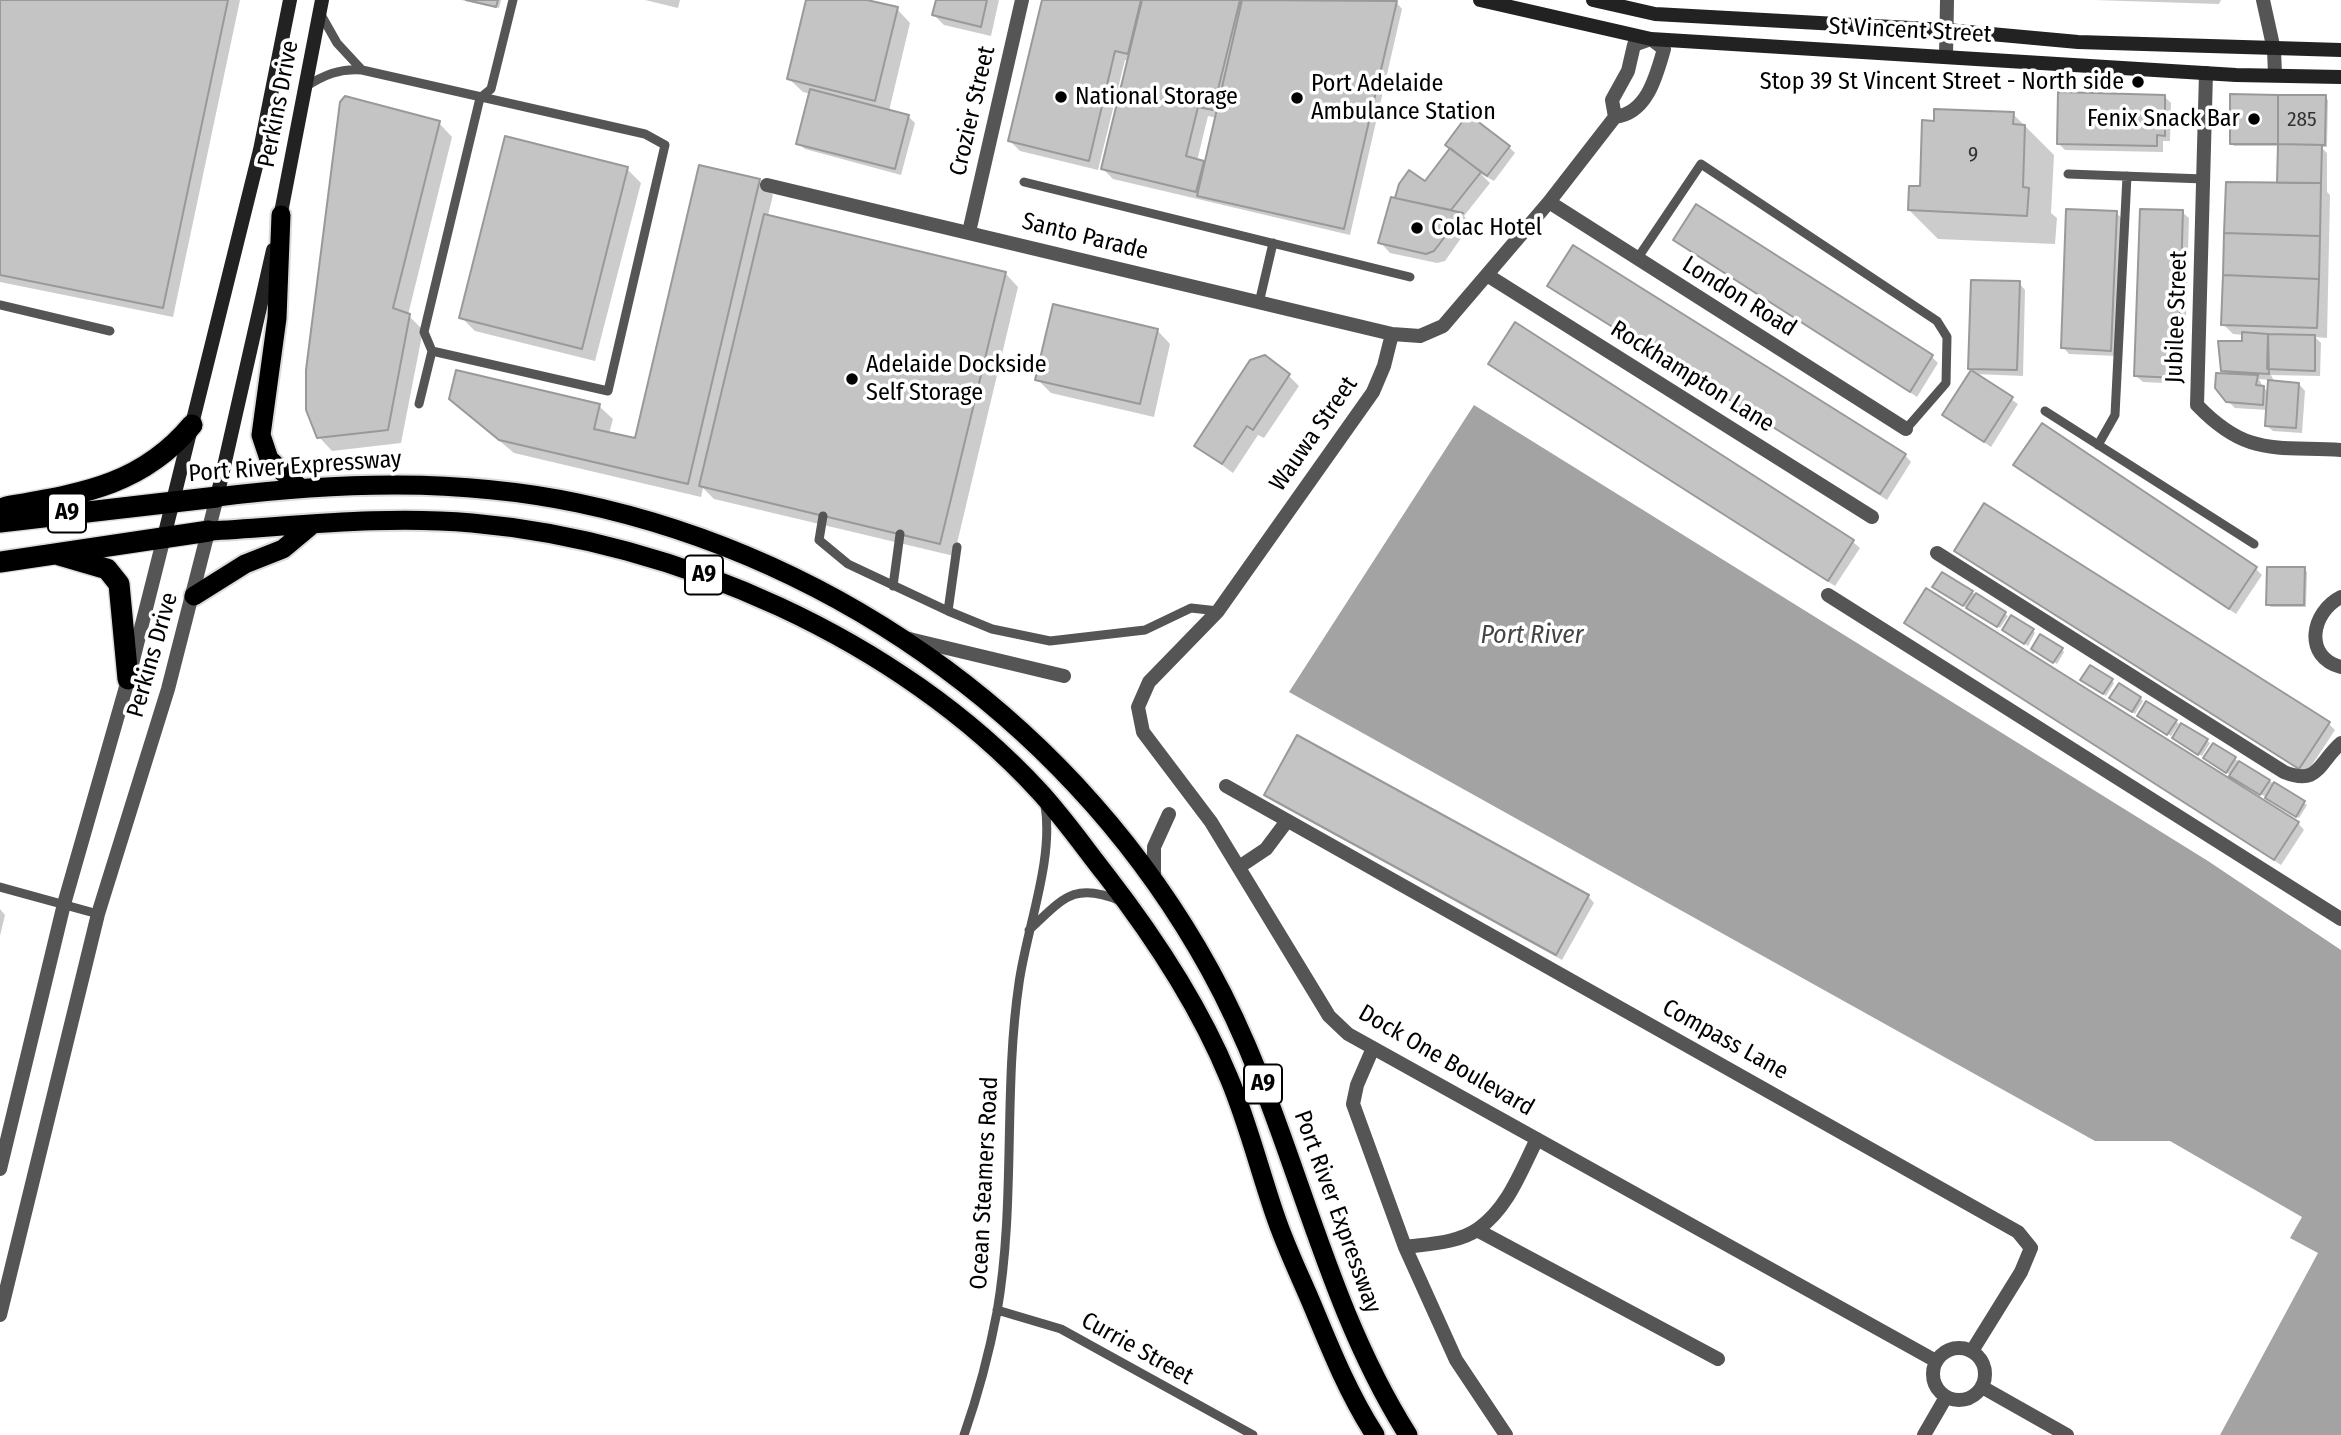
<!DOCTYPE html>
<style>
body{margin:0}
canvas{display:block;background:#fff}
</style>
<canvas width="2341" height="1435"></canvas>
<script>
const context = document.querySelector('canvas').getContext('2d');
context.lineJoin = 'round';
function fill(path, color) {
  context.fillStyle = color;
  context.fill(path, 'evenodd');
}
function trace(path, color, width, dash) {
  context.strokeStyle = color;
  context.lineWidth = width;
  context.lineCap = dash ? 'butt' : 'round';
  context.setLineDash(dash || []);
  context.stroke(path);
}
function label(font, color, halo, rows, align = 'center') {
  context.font = font + ' "Fira Sans Condensed",sans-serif';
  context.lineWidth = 7;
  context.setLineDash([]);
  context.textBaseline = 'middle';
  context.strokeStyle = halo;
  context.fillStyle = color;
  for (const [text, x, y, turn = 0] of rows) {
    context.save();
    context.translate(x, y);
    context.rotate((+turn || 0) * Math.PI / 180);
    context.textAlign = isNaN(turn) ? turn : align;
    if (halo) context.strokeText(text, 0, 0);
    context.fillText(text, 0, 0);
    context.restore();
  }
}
const water = new Path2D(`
 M 1474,405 L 2208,861 L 2341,950 L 2341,1435 L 2220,1435 L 2318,1253 L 2290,1238 L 2302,1217 L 2170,1141 L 2095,1141 L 1289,692 Z`);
const shadow = new Path2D(`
 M 0,0 L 240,0 L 173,317 L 0,282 Z
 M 461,0 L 501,0 L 499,8 Z
 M 645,0 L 680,0 L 678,8 Z
 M 808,0 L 860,0 L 897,9 L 910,23 L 889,111 L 908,116 L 915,123 L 901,175 L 805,149 L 798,143 L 811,94 L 803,92 L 789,79 Z
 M 938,0 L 999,0 L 991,36 L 944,25 L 934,15 Z
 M 1044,0 L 1396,2 L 1402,9 L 1350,235 L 1113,179 L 1103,169 L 1129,61 L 1125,60 L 1098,170 L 1020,151 L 1010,141 ZM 1208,116 L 1217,118 L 1206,165 L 1197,161 Z
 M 2094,0 L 2221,0 L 2219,4 Z
 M 2165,97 L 2171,103 L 2170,141 L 2163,141 L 2163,152 L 2065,150 L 2059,144 Z
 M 2325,97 L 2328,100 L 2327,147 L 2321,147 L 2327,153 L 2327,192 L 2330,195 L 2327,338 L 2315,337 L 2321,343 L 2320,376 L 2271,375 L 2275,383 L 2299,384 L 2305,391 L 2302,433 L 2273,431 L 2266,425 L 2267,410 L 2235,408 L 2228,401 L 2228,375 L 2223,370 L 2244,343 L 2244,335 L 2233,334 L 2223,324 L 2281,185 L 2279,146 L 2234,146 L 2231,143 ZM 2259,379 L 2269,380 L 2269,393 L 2263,387 Z
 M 2013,114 L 2054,155 L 2051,213 L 2057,218 L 2055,244 L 1938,239 L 1909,210 L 1921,188 Z
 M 439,123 L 452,137 L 408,315 L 423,330 L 401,443 L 332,451 L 319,437 Z
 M 1509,147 L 1515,153 L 1494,181 L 1481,174 L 1490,183 L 1464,216 L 1471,224 L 1445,261 L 1437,263 L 1390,253 L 1380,242 L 1401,184 L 1425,183 L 1452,149 Z
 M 627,169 L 641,183 L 595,361 L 475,331 L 461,317 Z
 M 759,181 L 773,195 L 768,216 L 1005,273 L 1018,287 L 954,556 L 714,499 L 703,488 L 701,497 L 514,453 L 465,412 L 599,406 L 613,419 L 609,434 L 636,440 Z
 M 2182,212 L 2189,218 L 2184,384 L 2143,382 L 2136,376 Z
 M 2116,213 L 2123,219 L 2117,356 L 2069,354 L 2063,347 Z
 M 1675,239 L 1932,357 L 1938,363 L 1917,397 Z
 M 2019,283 L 2025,290 L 2023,376 L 1975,374 L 2018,404 L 1991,447 L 1944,415 L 1972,371 L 1970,368 Z
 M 1549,285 L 1905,455 L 1911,462 L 1887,500 Z
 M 1515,324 L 1853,542 L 1860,548 L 1835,586 L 1497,370 L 1490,363 Z
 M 1157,330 L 1170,344 L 1154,417 L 1051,393 L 1037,379 Z
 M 1289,376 L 1299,386 L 1264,438 L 1258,435 L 1233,473 L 1196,446 Z
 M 2042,426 L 2256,569 L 2262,575 L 2236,614 L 2022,471 Z
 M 1956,550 L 2329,724 L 2335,730 L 2306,774 Z
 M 2304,569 L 2307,572 L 2306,607 L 2271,607 L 2268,604 Z
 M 1937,590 L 1972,592 L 2008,616 L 2000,628 Z
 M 1907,623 L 2298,823 L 2304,830 L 2281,865 Z
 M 2033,631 L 2035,633 L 2028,646 L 2007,633 Z
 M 2062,649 L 2064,652 L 2057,664 L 2036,651 Z
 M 2112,681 L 2114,683 L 2106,696 L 2085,682 Z
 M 2140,698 L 2143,701 L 2135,714 L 2114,700 Z
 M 2142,719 L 2176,721 L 2179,724 L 2171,736 Z
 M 2177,741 L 2207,741 L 2210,743 L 2202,756 Z
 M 2235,759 L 2304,803 L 2307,805 L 2299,818 L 2208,761 Z
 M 1266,795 L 1588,896 L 1594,903 L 1562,960 L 1273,801 Z
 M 0,909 L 5,915 L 0,936 Z`);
const building = new Path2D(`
 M 0,0 L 228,0 L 163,308 L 0,275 Z
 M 466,0 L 498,0 L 496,7 Z
 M 806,0 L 867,0 L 898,7 L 875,101 L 787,79 Z
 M 936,0 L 987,0 L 981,27 L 932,15 Z
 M 1042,0 L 1141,0 L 1128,54 L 1115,51 L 1089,161 L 1008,141 Z
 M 1142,0 L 1240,0 L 1213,110 L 1198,107 L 1186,156 L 1204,161 L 1196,192 L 1101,169 Z
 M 1242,0 L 1397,1 L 1344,229 L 1197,196 Z
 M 810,89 L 909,115 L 895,169 L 796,144 Z
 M 2058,92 L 2165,95 L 2165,136 L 2157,135 L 2157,146 L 2057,144 Z
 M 2230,94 L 2278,95 L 2278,144 L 2230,144 Z
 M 2278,95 L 2326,95 L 2325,145 L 2278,144 Z
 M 345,96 L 440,121 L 393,308 L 410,314 L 388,430 L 317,438 L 306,410 L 306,370 L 340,102 Z
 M 1934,109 L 2014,112 L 2013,124 L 2025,125 L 2023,187 L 2029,188 L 2027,216 L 1908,210 L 1909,186 L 1920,186 L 1922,120 L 1934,121 Z
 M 1468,114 L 1510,146 L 1487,176 L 1445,145 Z
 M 505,136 L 628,167 L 582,349 L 459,318 Z
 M 2278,144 L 2322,145 L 2321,183 L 2277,183 Z
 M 1450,148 L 1481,172 L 1451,210 L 1395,198 L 1399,184 L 1409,170 L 1425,181 Z
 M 699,165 L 760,179 L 688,484 L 499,440 L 449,399 L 456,370 L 600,404 L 594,429 L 635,438 Z
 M 2226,182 L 2321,183 L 2320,236 L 2224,233 Z
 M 1391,197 L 1395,198 L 1463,213 L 1434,251 L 1426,254 L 1378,243 Z
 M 1696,204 L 1933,355 L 1910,392 L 1673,240 Z
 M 2066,209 L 2117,211 L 2111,351 L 2061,348 Z
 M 2140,209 L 2183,210 L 2178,378 L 2134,376 Z
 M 764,214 L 1006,272 L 940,544 L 699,486 Z
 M 2224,233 L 2320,236 L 2319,279 L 2223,275 Z
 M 1573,245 L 1906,454 L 1880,494 L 1547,286 Z
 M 2223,275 L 2319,279 L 2317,328 L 2221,325 Z
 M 1971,280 L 2020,281 L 2017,370 L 1968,369 Z
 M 1053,304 L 1158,329 L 1140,404 L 1035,380 Z
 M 1515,322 L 1854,540 L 1828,581 L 1488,364 Z
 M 2242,332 L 2268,334 L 2269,374 L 2221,371 L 2218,341 L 2242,341 Z
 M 2268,334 L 2315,335 L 2315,371 L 2267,369 Z
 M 1265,355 L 1290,374 L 1253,430 L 1247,426 L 1222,464 L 1194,446 L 1250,360 Z
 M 1971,370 L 2013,397 L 1984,442 L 1942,415 Z
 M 2216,373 L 2258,375 L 2256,385 L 2264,386 L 2263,405 L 2226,402 L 2215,388 Z
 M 2268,380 L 2299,383 L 2296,428 L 2265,426 Z
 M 2042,423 L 2257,567 L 2229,609 L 2013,465 Z
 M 1984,503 L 2330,722 L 2299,769 L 1954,551 Z
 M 2267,567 L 2305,567 L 2304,605 L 2266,605 Z
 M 1942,572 L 1973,591 L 1963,606 L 1932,587 Z
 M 1926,588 L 2299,822 L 2274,860 L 1904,623 Z
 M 1976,593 L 2006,612 L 1997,627 L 1966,608 Z
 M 2011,615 L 2034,629 L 2024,644 L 2002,630 Z
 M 2040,634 L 2063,648 L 2053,663 L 2031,649 Z
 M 2090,665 L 2113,679 L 2103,694 L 2080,680 Z
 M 2119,683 L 2141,697 L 2132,712 L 2109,698 Z
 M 2146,701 L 2177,720 L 2167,735 L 2137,716 Z
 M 2181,723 L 2208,739 L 2198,755 L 2172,738 Z
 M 1297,735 L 1589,895 L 1556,955 L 1264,795 Z
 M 2213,743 L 2236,757 L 2226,773 L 2203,758 Z
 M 2239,761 L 2270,780 L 2260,795 L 2229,776 Z
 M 2274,782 L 2305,801 L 2296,817 L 2265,798 Z`);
const service = new Path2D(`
 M 320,13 L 337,43 L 362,70
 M 305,87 C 324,75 340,68 362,70 L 645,134 L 665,145 L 608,391 L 432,351
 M 2068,174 L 2204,179
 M 1024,182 L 1410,277
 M 1637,259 L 1701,164 L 1937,321 L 1947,337 L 1946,383 L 1906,429
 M 1259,303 L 1273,243
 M 0,305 L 110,331
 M 419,404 L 432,351 L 424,332 L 480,98 L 491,89 L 513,0
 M 2045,411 L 2254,544
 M 2098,445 L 2115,415 L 2127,176
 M 823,516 L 819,540 L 848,564 L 948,611 L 992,629 L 1050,641 L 1145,630 L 1191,608 L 1218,611
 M 893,586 L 900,534
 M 948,611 L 957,547
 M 0,887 L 98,914
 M 1029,930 C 1063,899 1073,881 1121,901
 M 997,1310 L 1061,1329 L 1253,1435
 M 964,1435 C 978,1395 989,1354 997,1312 C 1016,1203 1003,1091 1019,983 C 1027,927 1054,860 1045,805`);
const pedestrian = new Path2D(`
 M 1828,595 L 2341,919`);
const minor = new Path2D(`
 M 2263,0 L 2274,50 L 2275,74
 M 1946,56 L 1947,0
 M 2206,73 L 2197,405 C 2247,457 2275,446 2341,450
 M 1615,117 L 1612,100 L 1628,71 L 1634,45 L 1651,39
 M 767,185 L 1392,334 L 1420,336 L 1443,326 L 1549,202 L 1615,117 C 1647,113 1656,77 1664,49 L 1651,39
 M 1549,202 L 1906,429
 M 969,232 L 1022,0
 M 1487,275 L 1872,517
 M 1392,334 L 1384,366 L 1373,392 L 1218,611 L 1149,682 L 1138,707 L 1143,732 L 1211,822 L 1329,1016 L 1348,1034 L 1936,1361
 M 1937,553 L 2284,772 C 2319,786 2318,763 2341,743
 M 2341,597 C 2311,612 2303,657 2341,667
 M 905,638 L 1064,676
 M 1226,786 L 2018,1232 L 2031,1248 L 2021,1272 L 1972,1351
 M 1239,867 L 1266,849 L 1287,821
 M 1154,879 L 1154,847 L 1169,814
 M 1373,1048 L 1357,1085 L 1353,1104 L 1405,1247 L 1456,1360 L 1506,1435
 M 1477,1230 L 1718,1359
 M 1405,1247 C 1427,1244 1459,1243 1478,1229 C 1508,1208 1521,1171 1537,1139
 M1933 1374a26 26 0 1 1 52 0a26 26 0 1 1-52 0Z
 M 1982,1387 L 2067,1435
 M 1924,1435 L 1946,1397`);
const tertiary = new Path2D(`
 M 131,668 L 164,537
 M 0,1169 L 64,904 L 126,687
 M 0,1315 L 98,914 L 168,689 L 217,497`);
const secondary = new Path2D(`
 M 1480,0 L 1651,39 L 2236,75 L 2341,77
 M 1593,0 L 1655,14 L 1947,30 L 2078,42 L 2341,50
 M 279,223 L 322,0
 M 217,497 L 273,250
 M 164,537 L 260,150 L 290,0`);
const trunk = new Path2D(`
 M 281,215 L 277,318 L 261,435 L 269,459 L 300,488
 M 217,497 C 337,482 458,478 578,503 C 844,559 1079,732 1210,970 C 1292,1118 1317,1291 1408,1435
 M 209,531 C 297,526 384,515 472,523 C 676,541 899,639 1039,791 C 1063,817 1084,847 1106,875 C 1154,937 1199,1005 1229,1078 C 1248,1123 1260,1172 1276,1218 C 1286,1247 1299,1274 1311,1302 C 1330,1348 1348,1393 1375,1435
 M 194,596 L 245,564 L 283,549 L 313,524`);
const motorway = new Path2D(`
 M 6,507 C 80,494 141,486 192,425
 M 0,522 L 217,497
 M 59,555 L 107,569 L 119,584 L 128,679
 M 0,562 L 209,531`);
const markers = [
 [2138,82,7,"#000"],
 [1061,97,7,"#000"],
 [1297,98,7,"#000"],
 [2254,119,7,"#000"],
 [1417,228,7,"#000"],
 [852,379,7,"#000"]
];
const numberNames = [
 ["285",2302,120],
 ["9",1973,155]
];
const shields = [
 [67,513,38],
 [704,575,38],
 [1263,1084,38]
];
const shieldNames = [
 ["A9",67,513],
 ["A9",704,575],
 ["A9",1263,1084]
];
const streetNames = [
 ["St Vincent Street",1910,31,3],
 ["Perkins Drive",279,104,-79],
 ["Crozier Street",973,111,-77],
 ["Santo Parade",1085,237,14],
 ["London Road",1739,297,32],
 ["Jubilee Street",2177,317,-88],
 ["Rockhampton Lane",1692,377,32],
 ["Wauwa Street",1314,434,-55],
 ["Port River Expressway",295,467,-4],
 ["Perkins Drive",153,655,-74],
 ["Compass Lane",1725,1040,29],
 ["Dock One Boulevard",1446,1061,30],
 ["Ocean Steamers Road",985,1183,-87],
 ["Port River Expressway",1337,1212,70],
 ["Currie Street",1137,1349,29]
];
const poiNames = [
 ["Stop 39 St Vincent Street - North side",2124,82,"right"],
 ["Port Adelaide",1311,84],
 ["Ambulance Station",1311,112],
 ["National Storage",1075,97],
 ["Fenix Snack Bar",2240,119,"right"],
 ["Colac Hotel",1431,228],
 ["Adelaide Dockside",866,365],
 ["Self Storage",866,393]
];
const waterNames = [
 ["Port River",1532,636]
];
fill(water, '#a3a3a3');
fill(shadow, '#0003');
fill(building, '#c4c4c4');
trace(building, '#999', 2);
trace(trunk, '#dbdbdb', 23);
trace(motorway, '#dbdbdb', 24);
trace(service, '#555', 9);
trace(pedestrian, '#555', 14);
trace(minor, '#555', 14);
trace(tertiary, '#555', 14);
trace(secondary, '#222', 14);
trace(trunk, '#000', 19);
trace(motorway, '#000', 21);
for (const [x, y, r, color] of markers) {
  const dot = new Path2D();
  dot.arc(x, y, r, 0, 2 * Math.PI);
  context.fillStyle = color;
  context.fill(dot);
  trace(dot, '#fff', 2.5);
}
label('21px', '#313131', null, numberNames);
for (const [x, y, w] of shields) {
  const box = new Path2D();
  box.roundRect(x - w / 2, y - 19.5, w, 39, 5);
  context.fillStyle = '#fff';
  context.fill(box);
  trace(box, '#000', 2);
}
label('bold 23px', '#000', null, shieldNames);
label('24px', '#000', '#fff', streetNames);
label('24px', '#000', '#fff', poiNames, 'left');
label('italic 26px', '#444', '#fff', waterNames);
</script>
